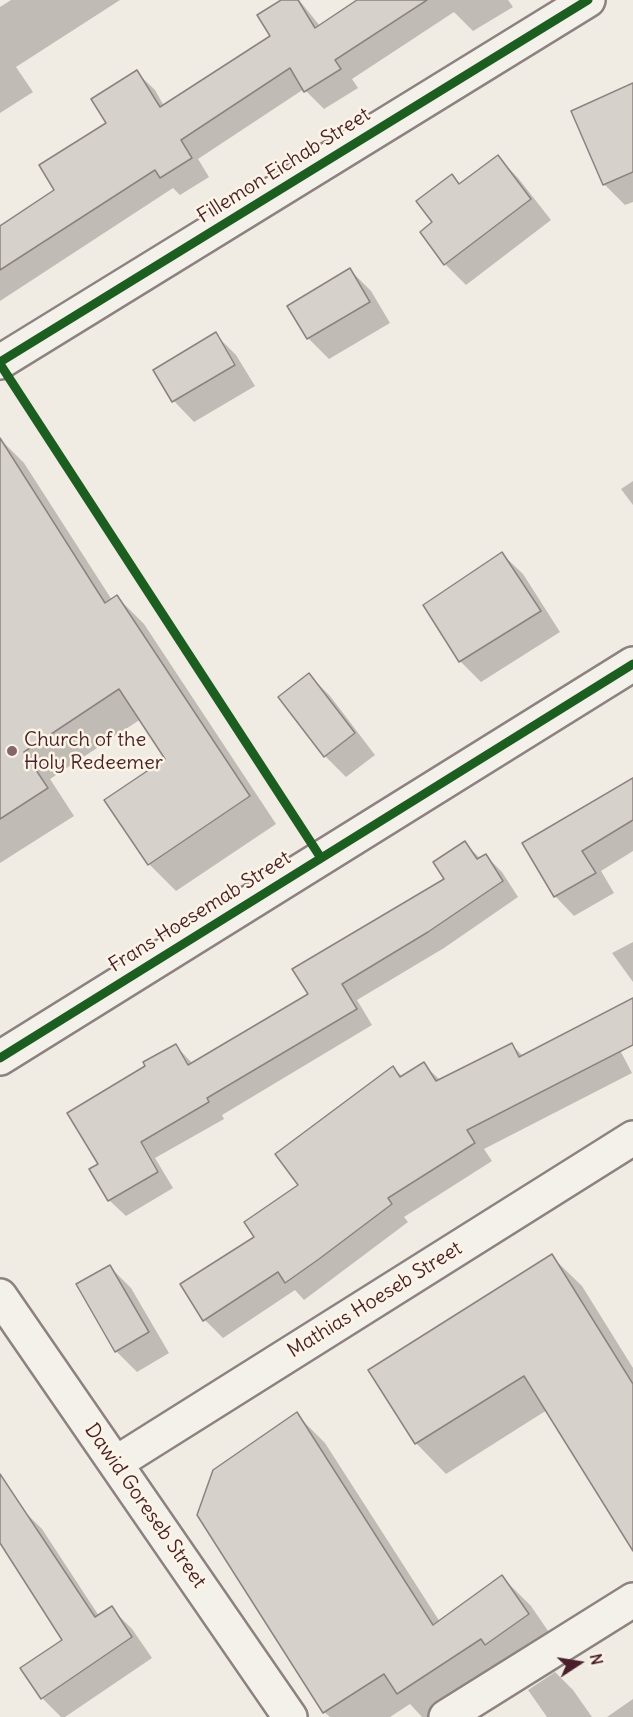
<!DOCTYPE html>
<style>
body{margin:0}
#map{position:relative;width:633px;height:1717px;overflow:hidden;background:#f0ebe3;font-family:Delius,sans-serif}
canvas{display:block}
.north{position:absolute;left:549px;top:1633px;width:60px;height:60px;-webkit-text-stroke:4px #fcf5e5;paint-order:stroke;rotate:78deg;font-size:16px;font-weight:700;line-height:24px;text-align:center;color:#4a1f2b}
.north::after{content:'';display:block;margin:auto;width:21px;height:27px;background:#4a1f2b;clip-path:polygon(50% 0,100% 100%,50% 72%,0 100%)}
</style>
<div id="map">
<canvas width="633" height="1717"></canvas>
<div class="north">N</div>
</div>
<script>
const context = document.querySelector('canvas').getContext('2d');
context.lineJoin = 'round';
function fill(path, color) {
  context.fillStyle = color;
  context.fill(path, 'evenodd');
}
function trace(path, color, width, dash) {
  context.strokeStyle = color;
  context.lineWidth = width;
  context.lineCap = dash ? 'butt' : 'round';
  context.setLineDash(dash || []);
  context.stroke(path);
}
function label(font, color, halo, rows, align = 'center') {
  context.font = font + ' Delius,sans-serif';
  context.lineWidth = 5;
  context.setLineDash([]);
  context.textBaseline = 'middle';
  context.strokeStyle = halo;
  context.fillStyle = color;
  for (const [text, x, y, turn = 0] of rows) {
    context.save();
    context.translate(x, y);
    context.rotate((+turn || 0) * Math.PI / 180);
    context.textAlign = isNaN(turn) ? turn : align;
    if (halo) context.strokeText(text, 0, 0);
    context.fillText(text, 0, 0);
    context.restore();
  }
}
const shadow = new Path2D(`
 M 11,0 L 120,0 L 16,67 L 33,92 L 0,113 L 0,7 Z
 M 284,0 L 299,0 L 320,26 L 360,0 L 508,0 L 513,7 L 473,31 L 454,12 L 352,79 L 358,88 L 324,109 L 304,89 L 198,159 L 209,177 L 180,195 L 173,188 L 0,301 L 0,228 L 56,190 L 108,124 L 136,72 L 155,90 L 164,106 L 272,36 Z
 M 633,85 L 633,202 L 625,205 L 604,184 Z
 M 498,157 L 518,178 L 551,220 L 466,285 L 445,264 L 422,232 L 434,223 L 452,176 L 461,185 Z
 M 350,270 L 371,291 L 390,323 L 329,359 L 308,338 Z
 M 215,334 L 236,355 L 255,386 L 194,422 L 174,401 L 155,370 Z
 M 0,439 L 24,463 L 112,600 L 117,597 L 144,624 L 276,824 L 176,891 L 149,864 L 167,759 L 141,719 L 50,779 L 74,816 L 0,863 Z
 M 633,481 L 633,505 L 621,489 Z
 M 502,554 L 523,574 L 560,632 L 481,682 L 460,661 Z
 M 309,675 L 330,696 L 375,755 L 346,777 L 325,756 L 280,697 Z
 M 633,777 L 633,851 L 601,871 L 614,893 L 574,916 L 555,896 L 524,844 Z
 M 464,843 L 481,859 L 486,856 L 502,872 L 518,897 L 444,948 L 357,1000 L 372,1025 L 222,1115 L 224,1119 L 155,1158 L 173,1188 L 126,1216 L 110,1201 L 91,1170 L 100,1164 L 147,1067 L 176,1046 L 193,1064 L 310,994 L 446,880 Z
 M 633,942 L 633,982 L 612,953 Z
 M 613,1037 L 632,1073 L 484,1149 L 492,1161 L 404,1217 L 408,1222 L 304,1300 L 295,1290 L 223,1338 L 205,1320 L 256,1237 L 393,1068 L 403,1077 L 423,1064 L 440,1080 L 512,1045 L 523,1056 Z
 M 551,1256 L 582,1286 L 633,1368 L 633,1546 L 547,1410 L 446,1474 L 416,1443 Z
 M 110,1267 L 131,1288 L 169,1353 L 137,1372 L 116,1351 Z
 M 296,1414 L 325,1443 L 440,1622 L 502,1577 L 531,1606 L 557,1644 L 435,1717 L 422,1717 L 410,1704 L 390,1717 L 330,1717 L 324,1712 Z
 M 21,1508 L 42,1529 L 99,1616 L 111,1608 L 132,1629 L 152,1658 L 65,1717 L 61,1717 L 42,1698 L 64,1640 L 0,1541 L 0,1523 Z
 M 555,1672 L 573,1690 L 592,1717 L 547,1717 L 528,1690 Z
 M 633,1699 L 633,1717 L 607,1717 Z`);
const building = new Path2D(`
 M 281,0 L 298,0 L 315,28 L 357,0 L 427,0 L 335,60 L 341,69 L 304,92 L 290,68 L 181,140 L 192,158 L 160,178 L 155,170 L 0,270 L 0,226 L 54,190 L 39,165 L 106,123 L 91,99 L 137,70 L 160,107 L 270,36 L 257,15 Z
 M 633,83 L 633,172 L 603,185 L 571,111 Z
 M 498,155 L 531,199 L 444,265 L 420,232 L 432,222 L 416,201 L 452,174 L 459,184 Z
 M 350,268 L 370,302 L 307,339 L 287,306 Z
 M 216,332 L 235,365 L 172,402 L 153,370 Z
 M 0,438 L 105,603 L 117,595 L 250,796 L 148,865 L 104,800 L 165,759 L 119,689 L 24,752 L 48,788 L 0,819 Z
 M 502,552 L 541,611 L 459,662 L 423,605 Z
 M 309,673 L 355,733 L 324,757 L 278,697 Z
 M 633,778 L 633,820 L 582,851 L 596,873 L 554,897 L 522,843 Z
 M 465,841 L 477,859 L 486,854 L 503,881 L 428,932 L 342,984 L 357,1009 L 207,1098 L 209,1102 L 141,1142 L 158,1172 L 108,1201 L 89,1169 L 98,1164 L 67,1113 L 145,1066 L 143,1062 L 176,1044 L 188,1065 L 308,994 L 292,969 L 444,879 L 433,862 Z
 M 633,998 L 633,1045 L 467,1130 L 475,1143 L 388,1198 L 392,1204 L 319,1259 L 285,1283 L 278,1272 L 203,1321 L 180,1284 L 254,1237 L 244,1222 L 298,1185 L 275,1154 L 393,1066 L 400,1077 L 424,1062 L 436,1081 L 512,1043 L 519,1057 Z
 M 552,1254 L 633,1384 L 633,1551 L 524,1376 L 415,1444 L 368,1370 Z
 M 110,1265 L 149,1332 L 115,1352 L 76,1284 Z
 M 297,1412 L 433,1625 L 502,1575 L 529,1614 L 485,1645 L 481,1639 L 397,1694 L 384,1674 L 323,1713 L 197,1515 L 213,1470 Z
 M 0,1474 L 95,1617 L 112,1606 L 132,1637 L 41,1699 L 20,1668 L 62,1640 L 0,1543 Z`);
const street = new Path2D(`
 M 0,362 L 588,0
 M 0,1058 L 633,664
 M 0,1296 L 290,1717
 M 116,1463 L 633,1138
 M 446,1717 L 633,1600`);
const cycleway = new Path2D(`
 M 0,362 L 588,0
 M 0,364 L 321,858
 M 0,1058 L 633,664`);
const markers = [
 [12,751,6,"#84666b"]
];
const streetNames = [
 ["Fillemon Eichab Street",284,166,-32],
 ["Frans Hoesemab Street",200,912,-32],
 ["Mathias Hoeseb Street",375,1300,-32],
 ["Dawid Goreseb Street",145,1506,55]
];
const poiNames = [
 ["Church of the",24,740],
 ["Holy Redeemer",24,763]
];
fill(shadow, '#0003');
fill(building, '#d7d1cc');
trace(building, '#8d8281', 1.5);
trace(street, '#8d8281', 38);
trace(street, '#f4f1eb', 33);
trace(cycleway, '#1b5e20', 9);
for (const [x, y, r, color] of markers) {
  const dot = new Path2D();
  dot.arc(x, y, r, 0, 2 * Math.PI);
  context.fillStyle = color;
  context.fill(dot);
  trace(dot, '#fcf5e5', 2);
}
label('20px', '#4a1f2b', '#fcf5e5', streetNames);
label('20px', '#4a1f2b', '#fcf5e5', poiNames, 'left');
</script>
